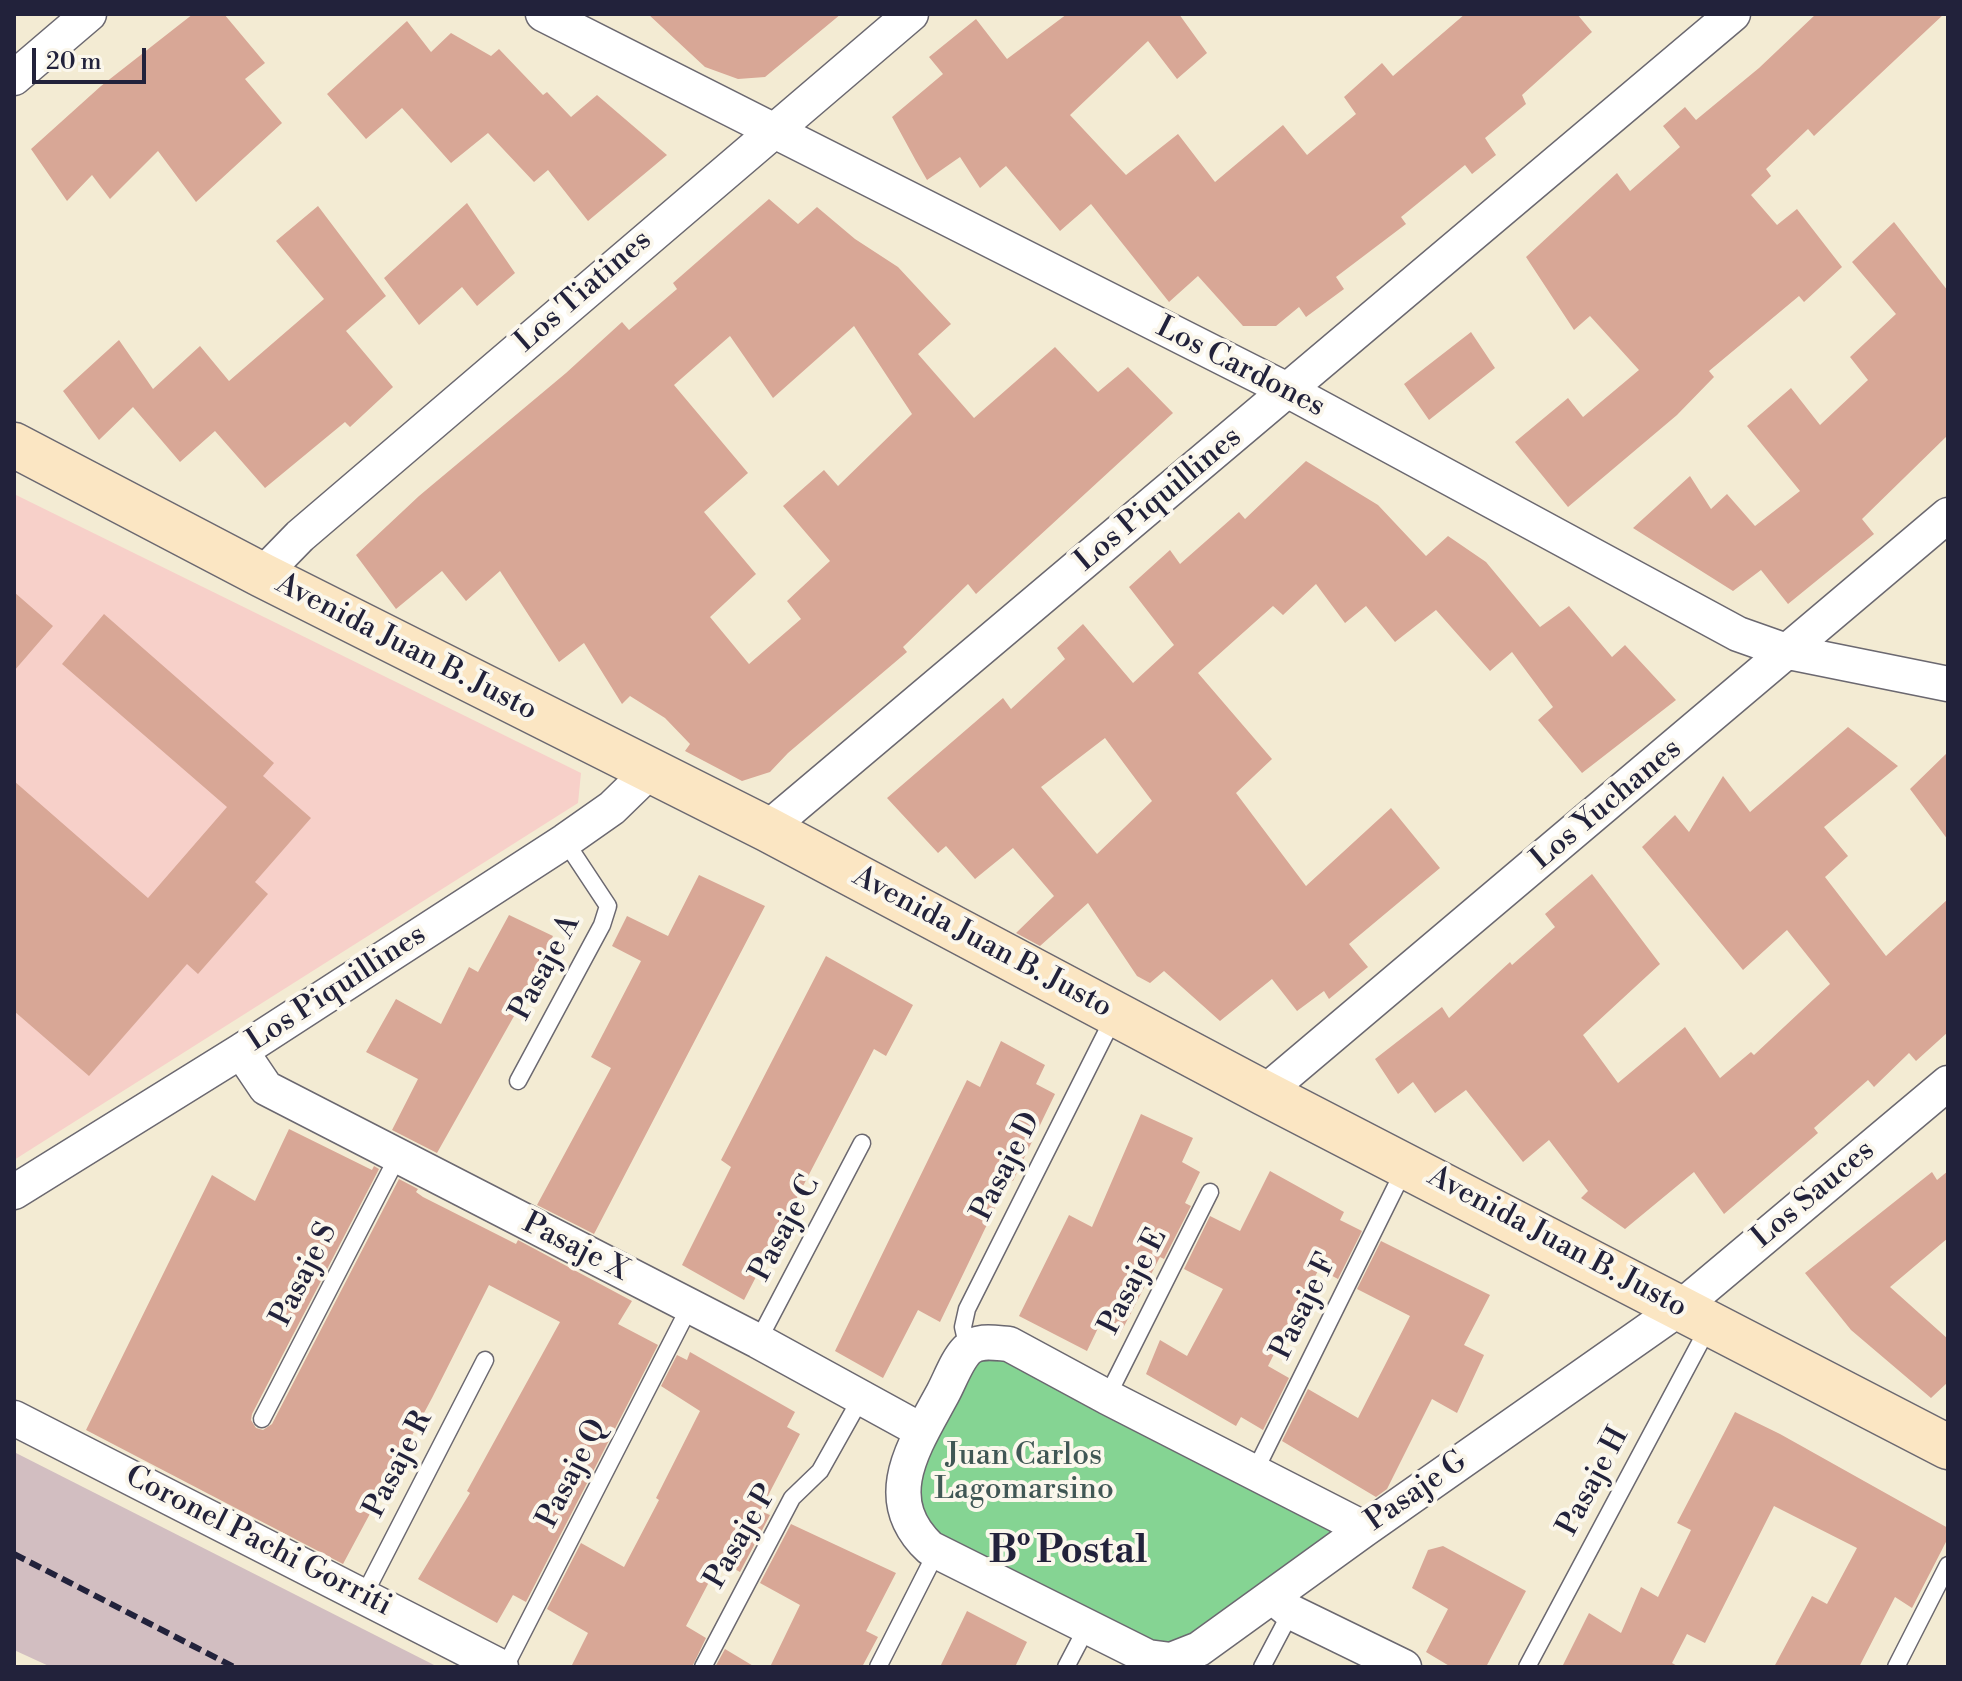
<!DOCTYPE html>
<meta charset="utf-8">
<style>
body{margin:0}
#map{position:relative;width:1962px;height:1681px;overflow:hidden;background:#f3ebd3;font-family:"Libre Bodoni",serif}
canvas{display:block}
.frame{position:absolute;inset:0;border:16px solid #22223b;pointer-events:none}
.scale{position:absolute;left:32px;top:48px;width:114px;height:36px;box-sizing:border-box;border:4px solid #22223b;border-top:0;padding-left:10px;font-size:24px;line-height:28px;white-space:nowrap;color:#22223b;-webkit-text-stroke:6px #fbf7ec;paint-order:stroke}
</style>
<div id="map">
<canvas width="1962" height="1681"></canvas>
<div class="frame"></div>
<div class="scale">20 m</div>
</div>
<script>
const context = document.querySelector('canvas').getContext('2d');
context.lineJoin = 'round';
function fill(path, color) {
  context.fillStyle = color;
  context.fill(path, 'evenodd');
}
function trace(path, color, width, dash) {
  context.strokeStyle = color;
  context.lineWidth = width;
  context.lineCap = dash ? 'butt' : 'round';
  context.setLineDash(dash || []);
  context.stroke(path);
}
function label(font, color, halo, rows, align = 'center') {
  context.font = font + ' "Libre Bodoni",serif';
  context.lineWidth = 8;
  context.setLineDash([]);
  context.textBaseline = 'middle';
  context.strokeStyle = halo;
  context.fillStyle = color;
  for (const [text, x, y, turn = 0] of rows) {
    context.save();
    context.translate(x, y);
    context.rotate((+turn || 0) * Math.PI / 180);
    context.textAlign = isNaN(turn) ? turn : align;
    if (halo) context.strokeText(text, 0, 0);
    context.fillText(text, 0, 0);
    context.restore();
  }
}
const built = new Path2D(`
 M 14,494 L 581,773 L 578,803 L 14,1160 Z`);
const industrial = new Path2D(`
 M 14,1452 L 438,1667 L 51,1667 L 14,1650 Z`);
const green = new Path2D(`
 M 984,1342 L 1365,1529 L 1171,1660 L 937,1551 L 905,1474 Z`);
const building = new Path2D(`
 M 193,14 L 224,14 L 265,63 L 245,79 L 282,123 L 196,202 L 158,151 L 110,199 L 92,175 L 67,201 L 31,149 L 101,86 Z
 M 648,14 L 841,14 L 765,77 L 738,79 L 705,67 Z
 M 1067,14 L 1179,14 L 1207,53 L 1177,79 L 1148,41 L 1070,115 L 1126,175 L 1178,134 L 1215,182 L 1283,125 L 1307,155 L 1356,114 L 1344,97 L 1382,63 L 1393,76 L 1465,14 L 1577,14 L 1592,32 L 1522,95 L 1526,104 L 1485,138 L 1496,155 L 1472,174 L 1465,165 L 1401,217 L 1406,224 L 1336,277 L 1344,289 L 1306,317 L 1299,307 L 1276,326 L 1243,326 L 1198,276 L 1169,302 L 1091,204 L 1060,231 L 1006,166 L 980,188 L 960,157 L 927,180 L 916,161 L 892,117 L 943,74 L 929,57 L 976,19 L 1007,59 Z
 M 1816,14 L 1944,14 L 1814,136 L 1808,129 L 1766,169 L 1771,176 L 1751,195 L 1777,225 L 1797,209 L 1842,267 L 1804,302 L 1799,296 L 1709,371 L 1714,377 L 1677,415 L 1568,507 L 1515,442 L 1568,398 L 1583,417 L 1639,370 L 1590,316 L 1574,330 L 1526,257 L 1617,173 L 1630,191 L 1680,147 L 1663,126 L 1685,107 L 1696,120 L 1759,68 Z
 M 407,21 L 431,52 L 451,33 L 491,56 L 499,49 L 543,95 L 547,92 L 571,117 L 597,95 L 667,155 L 588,221 L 548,170 L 534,182 L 488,133 L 451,163 L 402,108 L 366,139 L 327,94 Z
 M 769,199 L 798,224 L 817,207 L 855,239 L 898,267 L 951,324 L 918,354 L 974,418 L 1055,347 L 1098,392 L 1128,367 L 1173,413 L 976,594 L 968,584 L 903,647 L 907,652 L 788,753 L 770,772 L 742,781 L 685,751 L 690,744 L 665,718 L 630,696 L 622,704 L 584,643 L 559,662 L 500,571 L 466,601 L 442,571 L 396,609 L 356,555 L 419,496 L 566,373 L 622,322 L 629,330 L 677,289 L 673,283 ZM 854,326 L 912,414 L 838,486 L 824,470 L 783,506 L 830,561 L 787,601 L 801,619 L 749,664 L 710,617 L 756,574 L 704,512 L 748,473 L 674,385 L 730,336 L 773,398 Z
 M 467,203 L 515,273 L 477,306 L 462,287 L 419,325 L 384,278 Z
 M 318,206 L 386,296 L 346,331 L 393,387 L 350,427 L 345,422 L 265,488 L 215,431 L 180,462 L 133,407 L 99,440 L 63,391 L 119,340 L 153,389 L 200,346 L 229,381 L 324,299 L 276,241 Z
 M 1894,222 L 1948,291 L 1948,435 L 1862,519 L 1874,534 L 1788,604 L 1761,570 L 1733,591 L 1633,528 L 1690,476 L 1711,509 L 1727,494 L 1755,526 L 1800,491 L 1747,426 L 1791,388 L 1820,425 L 1868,380 L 1850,357 L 1896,314 L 1852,262 Z
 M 1471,332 L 1495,368 L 1429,420 L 1404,384 Z
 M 1306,461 L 1378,505 L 1426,556 L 1448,536 L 1486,562 L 1540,627 L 1569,606 L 1612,657 L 1625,645 L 1676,700 L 1582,773 L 1538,720 L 1553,707 L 1512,652 L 1490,671 L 1436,610 L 1395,642 L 1366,606 L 1345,623 L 1316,584 L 1283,615 L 1273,606 L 1198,673 L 1272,759 L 1236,793 L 1306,886 L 1391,808 L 1440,868 L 1349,944 L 1368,967 L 1329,999 L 1324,991 L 1297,1011 L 1272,979 L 1220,1021 L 1164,971 L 1150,983 L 1137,976 L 1088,903 L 1040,946 L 1016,933 L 1054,896 L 1013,848 L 975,879 L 946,846 L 938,853 L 887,798 L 1003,698 L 1011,709 L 1065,659 L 1057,648 L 1083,624 L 1133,683 L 1174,645 L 1129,587 L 1170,550 L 1180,564 L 1239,512 L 1245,519 ZM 1105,738 L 1152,801 L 1097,854 L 1041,787 Z
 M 14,592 L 53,626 L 14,671 Z
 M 104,614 L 274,763 L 263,776 L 311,818 L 255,882 L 268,894 L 198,974 L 187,964 L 89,1076 L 14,1011 L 14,781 L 148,898 L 227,807 L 62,664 Z
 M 1848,727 L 1898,766 L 1824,827 L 1848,856 L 1825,877 L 1886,956 L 1948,899 L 1948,1032 L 1916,1061 L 1909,1053 L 1874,1087 L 1868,1080 L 1814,1128 L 1818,1133 L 1724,1214 L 1694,1172 L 1625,1229 L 1581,1198 L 1588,1191 L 1549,1140 L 1523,1162 L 1466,1090 L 1435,1113 L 1413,1082 L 1398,1094 L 1375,1059 L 1442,1007 L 1449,1018 L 1510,962 L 1512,965 L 1555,927 L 1545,914 L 1592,874 L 1660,964 L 1583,1035 L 1618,1083 L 1685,1027 L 1720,1078 L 1751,1052 L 1754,1055 L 1830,984 L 1787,930 L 1743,970 L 1642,847 L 1675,815 L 1689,832 L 1723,776 L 1750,812 Z
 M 1948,752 L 1948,840 L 1910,789 Z
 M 699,875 L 765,906 L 594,1234 L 537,1205 L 611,1068 L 591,1057 L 641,961 L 612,946 L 627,916 L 668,936 Z
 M 509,915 L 553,936 L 525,992 L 527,993 L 437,1153 L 392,1130 L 418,1079 L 366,1052 L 396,999 L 441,1024 L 469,967 L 478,972 Z
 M 826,956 L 913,1005 L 886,1056 L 874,1049 L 744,1300 L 682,1265 L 731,1167 L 721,1160 Z
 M 1001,1041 L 1045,1065 L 1036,1084 L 1055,1094 L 1013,1181 L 1009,1179 L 940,1322 L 918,1310 L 883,1378 L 835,1351 L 967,1080 L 980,1087 Z
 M 1141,1114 L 1193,1138 L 1182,1162 L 1200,1172 L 1185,1203 L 1191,1206 L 1164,1259 L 1160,1257 L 1120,1334 L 1099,1326 L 1087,1351 L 1019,1316 L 1069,1215 L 1092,1227 Z
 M 289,1129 L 372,1170 L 374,1166 L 379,1169 L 252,1414 L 251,1420 L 256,1428 L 263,1430 L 272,1424 L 399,1179 L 418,1189 L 416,1192 L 423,1197 L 516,1244 L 518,1240 L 632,1301 L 618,1324 L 658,1345 L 528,1598 L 526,1602 L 513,1595 L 497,1623 L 418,1579 L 470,1493 L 467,1491 L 560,1322 L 489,1285 L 432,1398 L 343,1564 L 86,1430 L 212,1175 L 255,1201 Z
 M 1270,1171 L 1344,1212 L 1340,1220 L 1362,1231 L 1338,1279 L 1319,1269 L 1283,1336 L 1268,1366 L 1289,1378 L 1263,1430 L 1241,1417 L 1236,1426 L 1146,1374 L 1160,1340 L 1187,1356 L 1223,1289 L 1184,1269 L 1210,1216 L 1240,1231 Z
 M 1948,1171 L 1948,1238 L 1890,1287 L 1948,1339 L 1948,1382 L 1931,1398 L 1851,1330 L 1805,1273 L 1932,1172 L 1937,1180 Z
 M 1381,1241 L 1490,1295 L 1464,1345 L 1484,1355 L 1457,1413 L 1432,1399 L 1387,1489 L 1376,1497 L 1282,1441 L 1308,1389 L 1358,1418 L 1410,1316 L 1357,1289 Z
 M 690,1352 L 795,1412 L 787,1427 L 800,1434 L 760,1511 L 770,1515 L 740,1572 L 720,1561 L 686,1626 L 706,1638 L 692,1667 L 571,1667 L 588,1633 L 547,1609 L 581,1543 L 624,1567 L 659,1500 L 656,1498 L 700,1411 L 661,1386 L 677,1355 L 687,1360 Z
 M 1735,1412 L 1780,1434 L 1948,1528 L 1948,1538 L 1912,1608 L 1895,1597 L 1859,1667 L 1774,1667 L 1812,1596 L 1827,1604 L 1857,1548 L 1774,1506 L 1705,1643 L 1687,1634 L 1672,1663 L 1679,1667 L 1562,1667 L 1589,1613 L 1621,1633 L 1641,1587 L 1658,1597 L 1691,1530 L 1677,1523 Z
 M 791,1524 L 896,1573 L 866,1631 L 878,1637 L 862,1667 L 770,1667 L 800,1605 L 760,1583 Z
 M 1443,1546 L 1526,1591 L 1486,1667 L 1451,1667 L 1426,1652 L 1448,1609 L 1412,1588 L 1428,1550 Z
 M 967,1611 L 1027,1642 L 1015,1667 L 940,1667 Z
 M 725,1649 L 755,1667 L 715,1667 Z`);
const lane = new Path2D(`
 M 518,1081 L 602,925 L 608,906 L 565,841
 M 758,1341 L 862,1143
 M 968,1349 L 963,1327 L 967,1309 L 1115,1015
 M 1107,1397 L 1210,1192
 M 262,1419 L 398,1156
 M 1254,1473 L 1406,1166
 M 363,1597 L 485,1360
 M 505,1667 L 690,1306
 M 703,1667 L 792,1498 L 820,1471 L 861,1398
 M 878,1667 L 937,1551
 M 1066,1667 L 1087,1627
 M 1262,1667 L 1291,1612
 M 1527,1667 L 1709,1326
 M 1896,1667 L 1948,1565`);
const street = new Path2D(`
 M 543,14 L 1289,391 L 1738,634 L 1789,652 L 1948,684
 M 14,78 L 89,14
 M 262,575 L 300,536 L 911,14
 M 767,829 L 1733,14
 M 241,1051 L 266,1088 L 758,1341 L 922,1431
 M 1264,1093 L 1948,515
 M 14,1192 L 241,1051 L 565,841 L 612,808 L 649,772
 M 14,1418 L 501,1667
 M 1365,1529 L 1107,1397 L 1009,1344 C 995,1343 978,1339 967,1350 C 957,1360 950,1380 943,1393 C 915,1445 877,1498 930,1548 L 1148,1657 L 1171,1660 L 1199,1649 L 1365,1529 L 1680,1308 L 1948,1083
 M 1273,1597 L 1291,1612 L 1404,1667`);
const secondary = new Path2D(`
 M 14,445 L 262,575 L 767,829 L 1264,1093 L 1948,1447`);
const rail = new Path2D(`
 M 14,1554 L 234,1667`);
const streetNames = [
 ["Los Tiatines",584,292,-41],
 ["Los Cardones",1240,368,27],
 ["Los Piquillines",1159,500,-40],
 ["Avenida Juan B. Justo",406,648,27],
 ["Los Yuchanes",1607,805,-40],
 ["Avenida Juan B. Justo",982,943,28],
 ["Pasaje A",546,968,-62],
 ["Los Piquillines",337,989,-33],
 ["Pasaje D",1007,1167,-63],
 ["Los Sauces",1814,1195,-40],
 ["Pasaje C",786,1229,-62],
 ["Avenida Juan B. Justo",1557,1243,28],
 ["Pasaje X",575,1248,27],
 ["Pasaje S",305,1275,-63],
 ["Pasaje E",1134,1282,-63],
 ["Pasaje F",1305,1307,-64],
 ["Pasaje R",399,1465,-63],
 ["Pasaje Q",573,1474,-63],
 ["Pasaje H",1594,1482,-62],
 ["Pasaje G",1417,1492,-35],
 ["Pasaje P",742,1537,-60],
 ["Coronel Pachi Gorriti",258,1542,27]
];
const parkNames = [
 ["Juan Carlos",1024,1457],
 ["Lagomarsino",1024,1491]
];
const districtNames = [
 ["Bº Postal",1068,1553]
];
fill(built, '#f7d0c9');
fill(industrial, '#d2bec1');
fill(green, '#85d493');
fill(building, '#d8a796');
trace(lane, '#6b6870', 19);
trace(street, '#6b6870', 37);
trace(secondary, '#6b6870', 47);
trace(lane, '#fff', 16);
trace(street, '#fff', 34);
trace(secondary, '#fbe6c3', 44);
trace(rail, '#22223b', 6, [12, 6]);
label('30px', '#22223b', '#fbf7ec', streetNames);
label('30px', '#405755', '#fbf7ec', parkNames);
label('bold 38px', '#22223b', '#fbf7ec', districtNames);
</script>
